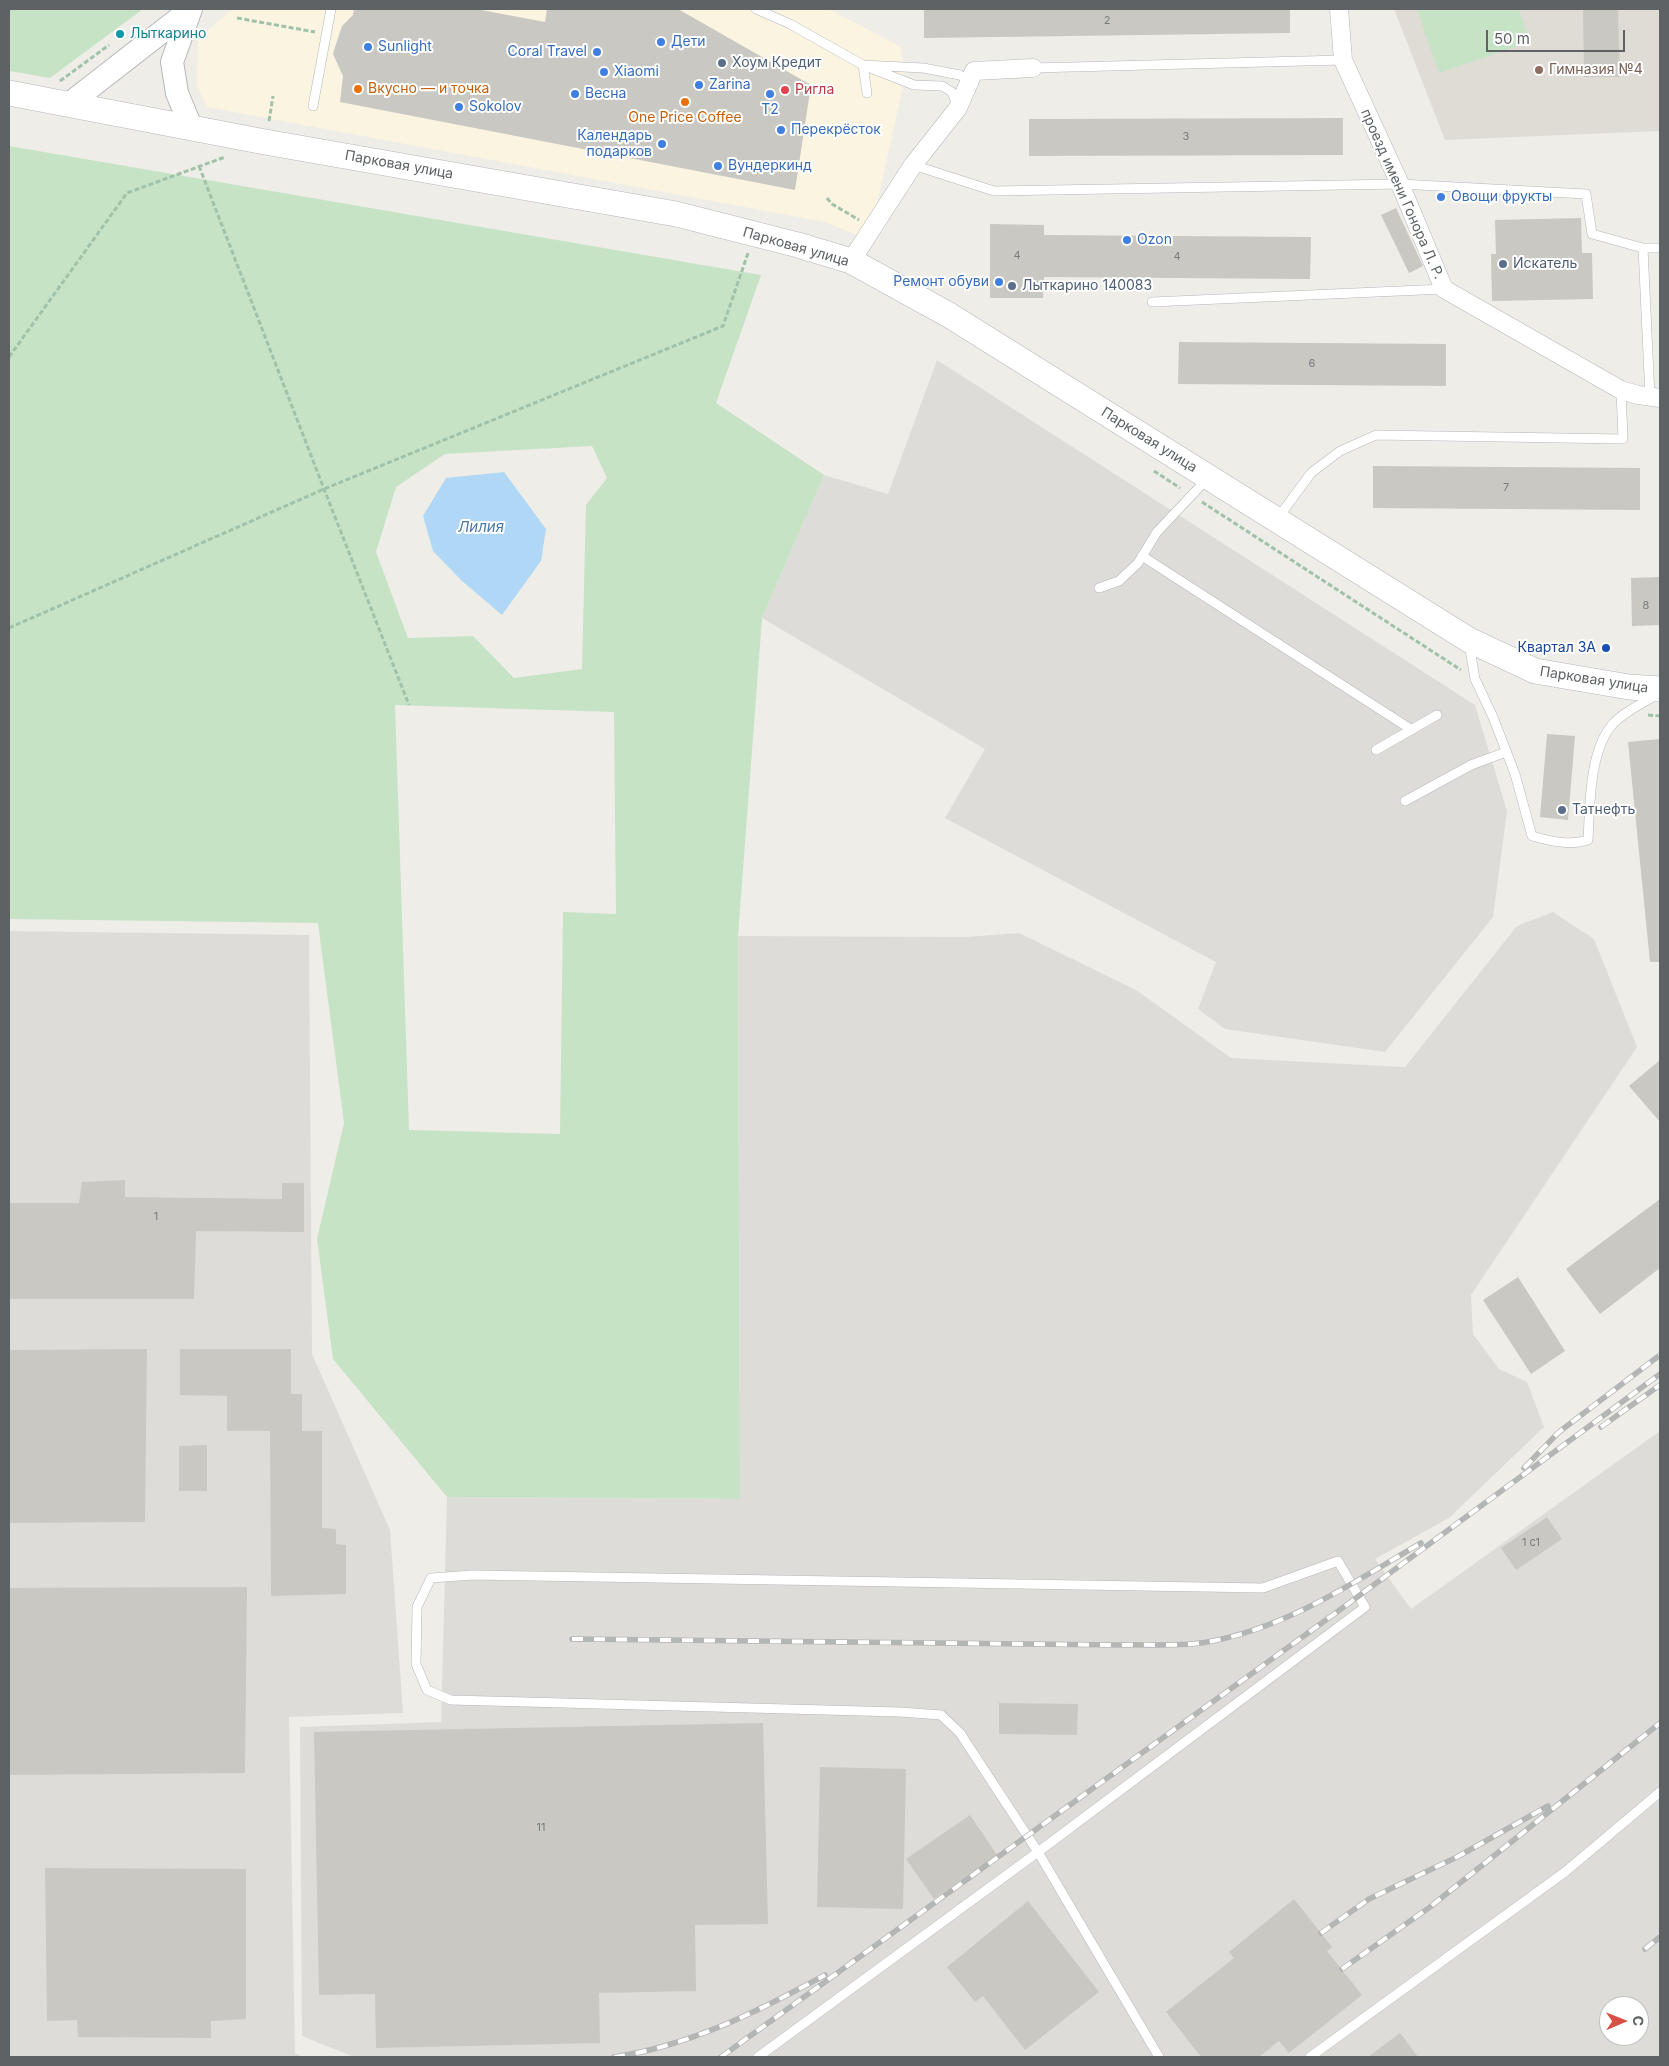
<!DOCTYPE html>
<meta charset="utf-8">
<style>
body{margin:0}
#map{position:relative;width:1669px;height:2066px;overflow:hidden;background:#efede7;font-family:Inter,sans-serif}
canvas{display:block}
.frame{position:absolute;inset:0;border:10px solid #5e6265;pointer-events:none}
.north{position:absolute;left:1599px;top:1996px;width:50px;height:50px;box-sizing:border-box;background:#fff;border:1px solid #bfc0c1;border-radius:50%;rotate:89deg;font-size:14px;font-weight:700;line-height:20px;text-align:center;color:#5e6265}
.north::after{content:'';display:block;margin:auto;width:18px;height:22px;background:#d75045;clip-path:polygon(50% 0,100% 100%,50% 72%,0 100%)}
.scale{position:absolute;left:1486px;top:30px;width:139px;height:22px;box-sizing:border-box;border:2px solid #5e6265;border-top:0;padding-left:6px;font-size:15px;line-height:18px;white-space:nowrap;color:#5e6265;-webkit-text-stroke:4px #fff;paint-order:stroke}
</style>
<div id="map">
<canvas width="1669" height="2066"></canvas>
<div class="frame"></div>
<div class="north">С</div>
<div class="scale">50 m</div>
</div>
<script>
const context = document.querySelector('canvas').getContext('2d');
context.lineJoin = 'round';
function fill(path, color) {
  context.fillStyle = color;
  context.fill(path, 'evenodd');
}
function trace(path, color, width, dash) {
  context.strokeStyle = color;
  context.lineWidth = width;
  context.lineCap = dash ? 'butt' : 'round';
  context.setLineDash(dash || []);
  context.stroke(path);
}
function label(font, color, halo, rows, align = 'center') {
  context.font = font + ' Inter,sans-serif';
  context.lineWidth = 4;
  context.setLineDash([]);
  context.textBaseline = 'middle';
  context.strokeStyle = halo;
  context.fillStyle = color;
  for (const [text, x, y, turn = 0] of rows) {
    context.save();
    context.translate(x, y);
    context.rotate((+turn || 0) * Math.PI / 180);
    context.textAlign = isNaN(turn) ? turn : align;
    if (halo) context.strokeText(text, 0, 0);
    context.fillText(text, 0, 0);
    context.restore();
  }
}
const commercial = new Path2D(`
 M 232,9 L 829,9 L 901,47 L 904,82 L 869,240 L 825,222 L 207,107 L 197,86 L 198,39 Z`);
const industrial = new Path2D(`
 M 937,360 L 1475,705 L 1507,811 L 1493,917 L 1385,1052 L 1225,1029 L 1198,1009 L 1216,962 L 945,818 L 985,749 L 762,618 L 824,475 L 888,494 Z
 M 1553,912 L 1594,939 L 1637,1047 L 1471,1295 L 1473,1334 L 1499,1369 L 1527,1382 L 1544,1427 L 1449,1518 L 1375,1559 L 1411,1609 L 1660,1431 L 1660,2057 L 354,2057 L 302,2036 L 300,1727 L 441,1722 L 447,1497 L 740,1499 L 738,936 L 967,937 L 1019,933 L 1136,990 L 1231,1058 L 1405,1067 L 1517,926 ZM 1609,2006 L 1639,2006 L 1639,2036 L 1609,2036 Z
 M 9,931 L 309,935 L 312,1354 L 390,1530 L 403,1713 L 289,1717 L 295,2053 L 303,2057 L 9,2057 Z`);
const education = new Path2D(`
 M 1394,9 L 1660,9 L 1660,131 L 1445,140 Z`);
const green = new Path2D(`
 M 9,9 L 143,9 L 50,78 L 9,71 Z
 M 1417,9 L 1519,9 L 1530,42 L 1439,73 Z
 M 9,146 L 761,275 L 716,403 L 824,475 L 762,618 L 738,936 L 740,1499 L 447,1497 L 333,1359 L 317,1239 L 344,1123 L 318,923 L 9,919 ZM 592,446 L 607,478 L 586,505 L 582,669 L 514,678 L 473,636 L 408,638 L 376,552 L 396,487 L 445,454 ZM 395,705 L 614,712 L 616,914 L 563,912 L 560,1134 L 409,1130 Z`);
const water = new Path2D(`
 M 504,472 L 546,529 L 541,561 L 502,615 L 462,581 L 433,551 L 423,516 L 446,478 Z`);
const building = new Path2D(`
 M 354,9 L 476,9 L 545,22 L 547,9 L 678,9 L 811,85 L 795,190 L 340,102 L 343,76 L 333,54 L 335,47 L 342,26 L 353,15 Z
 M 924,9 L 1290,9 L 1290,33 L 924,38 Z
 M 1583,9 L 1618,9 L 1620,77 L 1584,77 Z
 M 1343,118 L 1343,155 L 1029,156 L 1029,119 Z
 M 1396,208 L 1423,266 L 1409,273 L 1381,215 Z
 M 1581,218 L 1582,253 L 1592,253 L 1593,299 L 1492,301 L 1491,254 L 1496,254 L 1495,220 Z
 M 990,224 L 1044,225 L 1044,235 L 1311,237 L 1310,279 L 1044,277 L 1043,298 L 990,298 Z
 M 1179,342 L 1446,344 L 1446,386 L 1178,384 Z
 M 1373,466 L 1640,468 L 1640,510 L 1373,508 Z
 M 1660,577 L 1660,625 L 1632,626 L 1631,578 Z
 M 1547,734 L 1575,736 L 1568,820 L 1540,817 Z
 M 1660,739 L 1660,962 L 1650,962 L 1628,742 Z
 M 1660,1060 L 1660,1122 L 1629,1086 Z
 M 125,1180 L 125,1197 L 282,1199 L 282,1183 L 304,1183 L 304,1232 L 196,1231 L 194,1299 L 9,1299 L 9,1203 L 79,1203 L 82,1182 Z
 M 1660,1199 L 1660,1268 L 1600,1314 L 1566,1269 Z
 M 1518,1277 L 1565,1351 L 1531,1374 L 1483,1300 Z
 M 147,1349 L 145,1522 L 9,1523 L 9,1350 Z
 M 180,1349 L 291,1349 L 291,1394 L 302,1394 L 302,1431 L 322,1431 L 322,1528 L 336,1529 L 336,1544 L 346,1545 L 346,1594 L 271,1596 L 270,1431 L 227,1431 L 227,1396 L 180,1395 Z
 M 207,1445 L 207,1491 L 179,1491 L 179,1446 Z
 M 1547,1517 L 1562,1539 L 1516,1570 L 1501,1548 Z
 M 247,1587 L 245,1773 L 9,1775 L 9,1588 Z
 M 999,1703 L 1078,1704 L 1077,1735 L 999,1734 Z
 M 763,1723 L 768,1924 L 695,1925 L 696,1991 L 599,1993 L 600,2043 L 376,2048 L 375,1994 L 319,1995 L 314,1732 Z
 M 820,1767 L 906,1769 L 903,1909 L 817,1907 Z
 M 970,1815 L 997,1855 L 934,1899 L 906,1859 Z
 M 45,1868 L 246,1869 L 246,2019 L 211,2021 L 211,2038 L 78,2037 L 77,2020 L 47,2021 Z
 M 1294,1899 L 1332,1947 L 1327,1951 L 1362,1995 L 1289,2053 L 1279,2041 L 1259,2057 L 1201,2057 L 1166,2012 L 1234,1958 L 1229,1952 Z
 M 1028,1901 L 1099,1992 L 1025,2050 L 983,1996 L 975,2002 L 947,1967 Z
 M 1400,2033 L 1418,2057 L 1368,2057 Z`);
const path = new Path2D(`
 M 237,18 L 315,32
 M 60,81 L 109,45
 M 269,121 L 273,96
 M 199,166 L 324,489 L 409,705
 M 827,198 L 832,204 L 859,220
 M 9,357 L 127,193 L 225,157
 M 1154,471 L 1180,488
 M 1202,502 L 1461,670
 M 9,628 L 324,489 L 723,326 L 748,253
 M 1648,715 L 1660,716`);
const service = new Path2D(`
 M 756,9 L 790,24 L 863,65 L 923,68 L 960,75 L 968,81
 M 1033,68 L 1343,60
 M 867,93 L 863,65 L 914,85 L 942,86 L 952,92 L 958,107
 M 313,106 L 331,9
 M 913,165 L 994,191 L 1400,184 L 1586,194 L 1592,234 L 1643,248 L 1650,397
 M 1643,248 L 1660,248
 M 1152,302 L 1444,289
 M 1278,518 L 1311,473 L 1340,451 L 1376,435 L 1623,439 L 1621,390
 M 1142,556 L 1412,730
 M 1099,588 L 1119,581 L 1138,563 L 1157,532 L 1208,478
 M 1469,643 L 1475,679 L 1493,717 L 1515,774 L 1532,836 C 1550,841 1570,846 1588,840 C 1590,806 1589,752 1612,725 C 1623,712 1642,704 1656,695
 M 1376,750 L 1437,715
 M 1405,801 L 1471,765 L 1506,752
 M 758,2057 L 1038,1852 L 1365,1607 L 1338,1561 L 1263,1588 L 473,1575 L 431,1578 L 417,1607 L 416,1664 L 427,1690 L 451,1700 L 900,1712 L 941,1715 L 960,1733 L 1038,1852 L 1159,2057
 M 1310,2057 L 1565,1872 L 1660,1792`);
const minor = new Path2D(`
 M 1339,9 L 1343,60 L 1400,184 L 1444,289 L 1621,390 L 1638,395 L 1660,398
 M 851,261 L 913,165 L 958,108 L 974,71 L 1033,68`);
const tertiary = new Path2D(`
 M 191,9 L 172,62 L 177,93 L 191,127
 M 69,104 L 191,9`);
const secondary = new Path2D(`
 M 9,93 L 265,142 L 676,214 L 798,245 L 851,261 L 949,315 L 1469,640 L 1535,671 L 1629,687 L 1660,689`);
const rail = new Path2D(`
 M 1601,1427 L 1660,1385
 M 1524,1468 L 1559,1432 L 1660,1355
 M 572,1639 L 1119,1645 C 1145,1644 1182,1647 1207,1642 C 1285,1629 1354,1582 1421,1543
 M 1321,1933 L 1369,1899 L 1457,1857 L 1548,1806
 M 1645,1949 L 1660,1937
 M 1342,1969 L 1430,1907 L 1660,1723
 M 614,2057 C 689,2046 759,2011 825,1975
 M 721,2057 L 1337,1612 L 1660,1374`);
const markers = [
 [120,34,5,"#0f9aa8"],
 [661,42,5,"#3f7fe0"],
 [368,47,5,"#3f7fe0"],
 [597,52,5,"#3f7fe0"],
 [722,63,5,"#5c6f8a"],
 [1539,70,5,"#8d6e63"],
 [604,72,5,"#3f7fe0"],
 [699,85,5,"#3f7fe0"],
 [358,89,5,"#e8710a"],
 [785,90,5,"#e0444e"],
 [575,94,5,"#3f7fe0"],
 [770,94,5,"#3f7fe0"],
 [685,102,5,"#e8710a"],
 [459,107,5,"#3f7fe0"],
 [781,130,5,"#3f7fe0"],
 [662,144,5,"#3f7fe0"],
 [718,166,5,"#3f7fe0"],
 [1441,197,5,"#3f7fe0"],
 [1127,240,5,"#3f7fe0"],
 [1503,264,5,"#5c6f8a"],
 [999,282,5,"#3f7fe0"],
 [1012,286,5,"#5c6f8a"],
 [1606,648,5,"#1a4fb4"],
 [1562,810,5,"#5c6f8a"]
];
const numberNames = [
 ["2",1107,21],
 ["3",1186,137],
 ["4",1017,256],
 ["4",1177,257],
 ["6",1312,364],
 ["7",1506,488],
 ["8",1646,606],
 ["1",156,1217],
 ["1 с1",1531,1543],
 ["11",541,1828]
];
const cultureNames = [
 ["Лыткарино",130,34]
];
const shopNames = [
 ["Дети",671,42],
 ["Sunlight",378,47],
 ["Coral Travel",587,52,"right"],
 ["Xiaomi",614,72],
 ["Zarina",709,85],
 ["Весна",585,94],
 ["Sokolov",469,107],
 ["T2",770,110,"center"],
 ["Перекрёсток",791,130],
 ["Календарь",652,136,"right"],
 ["подарков",652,152,"right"],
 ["Вундеркинд",728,166],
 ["Овощи фрукты",1451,197],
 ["Ozon",1137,240],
 ["Ремонт обуви",989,282,"right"]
];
const serviceNames = [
 ["Хоум Кредит",732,63],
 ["Искатель",1513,264],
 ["Лыткарино 140083",1022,286],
 ["Татнефть",1572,810]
];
const educationNames = [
 ["Гимназия №4",1549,70]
];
const foodNames = [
 ["Вкусно — и точка",368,89],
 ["One Price Coffee",685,118,"center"]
];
const healthNames = [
 ["Ригла",795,90]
];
const streetNames = [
 ["Парковая улица",399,165,10],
 ["проезд имени Гонора Л. Р.",1402,194,66],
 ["Парковая улица",796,247,16],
 ["Парковая улица",1149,440,32],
 ["Парковая улица",1594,680,9]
];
const transitNames = [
 ["Квартал 3А",1596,648]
];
const waterNames = [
 ["Лилия",481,527]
];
fill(commercial, '#fbf4e0');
fill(industrial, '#dedcd9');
fill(education, '#dfdcd5');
fill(green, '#c6e3c6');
fill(water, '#b0d8f6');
fill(building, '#cac8c3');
trace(service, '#b4b7ba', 10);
trace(minor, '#b4b7ba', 19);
trace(tertiary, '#b4b7ba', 24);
trace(secondary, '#b3b6ba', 26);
trace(path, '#9fc2a9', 3, [5, 2.5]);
trace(service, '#fff', 9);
trace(minor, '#fff', 18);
trace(tertiary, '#fff', 22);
trace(secondary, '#fff', 25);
trace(rail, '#b4b5b5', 5.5);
trace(rail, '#fff', 4, [11]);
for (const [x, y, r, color] of markers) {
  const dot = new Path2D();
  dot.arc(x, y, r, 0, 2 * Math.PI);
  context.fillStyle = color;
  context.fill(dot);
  trace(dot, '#fff', 2);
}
label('11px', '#797c7c', null, numberNames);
label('14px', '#0d838f', '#fff', cultureNames, 'left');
label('14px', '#366cbe', '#fff', shopNames, 'left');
label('14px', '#4e5e75', '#fff', serviceNames, 'left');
label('14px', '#785e54', '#fff', educationNames, 'left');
label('14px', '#c56008', '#fff', foodNames, 'left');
label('14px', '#be3a42', '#fff', healthNames, 'left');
label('14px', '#5e6265', '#fff', streetNames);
label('14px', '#164399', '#fff', transitNames, 'right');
label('italic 15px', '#4d79a7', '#fff', waterNames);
</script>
